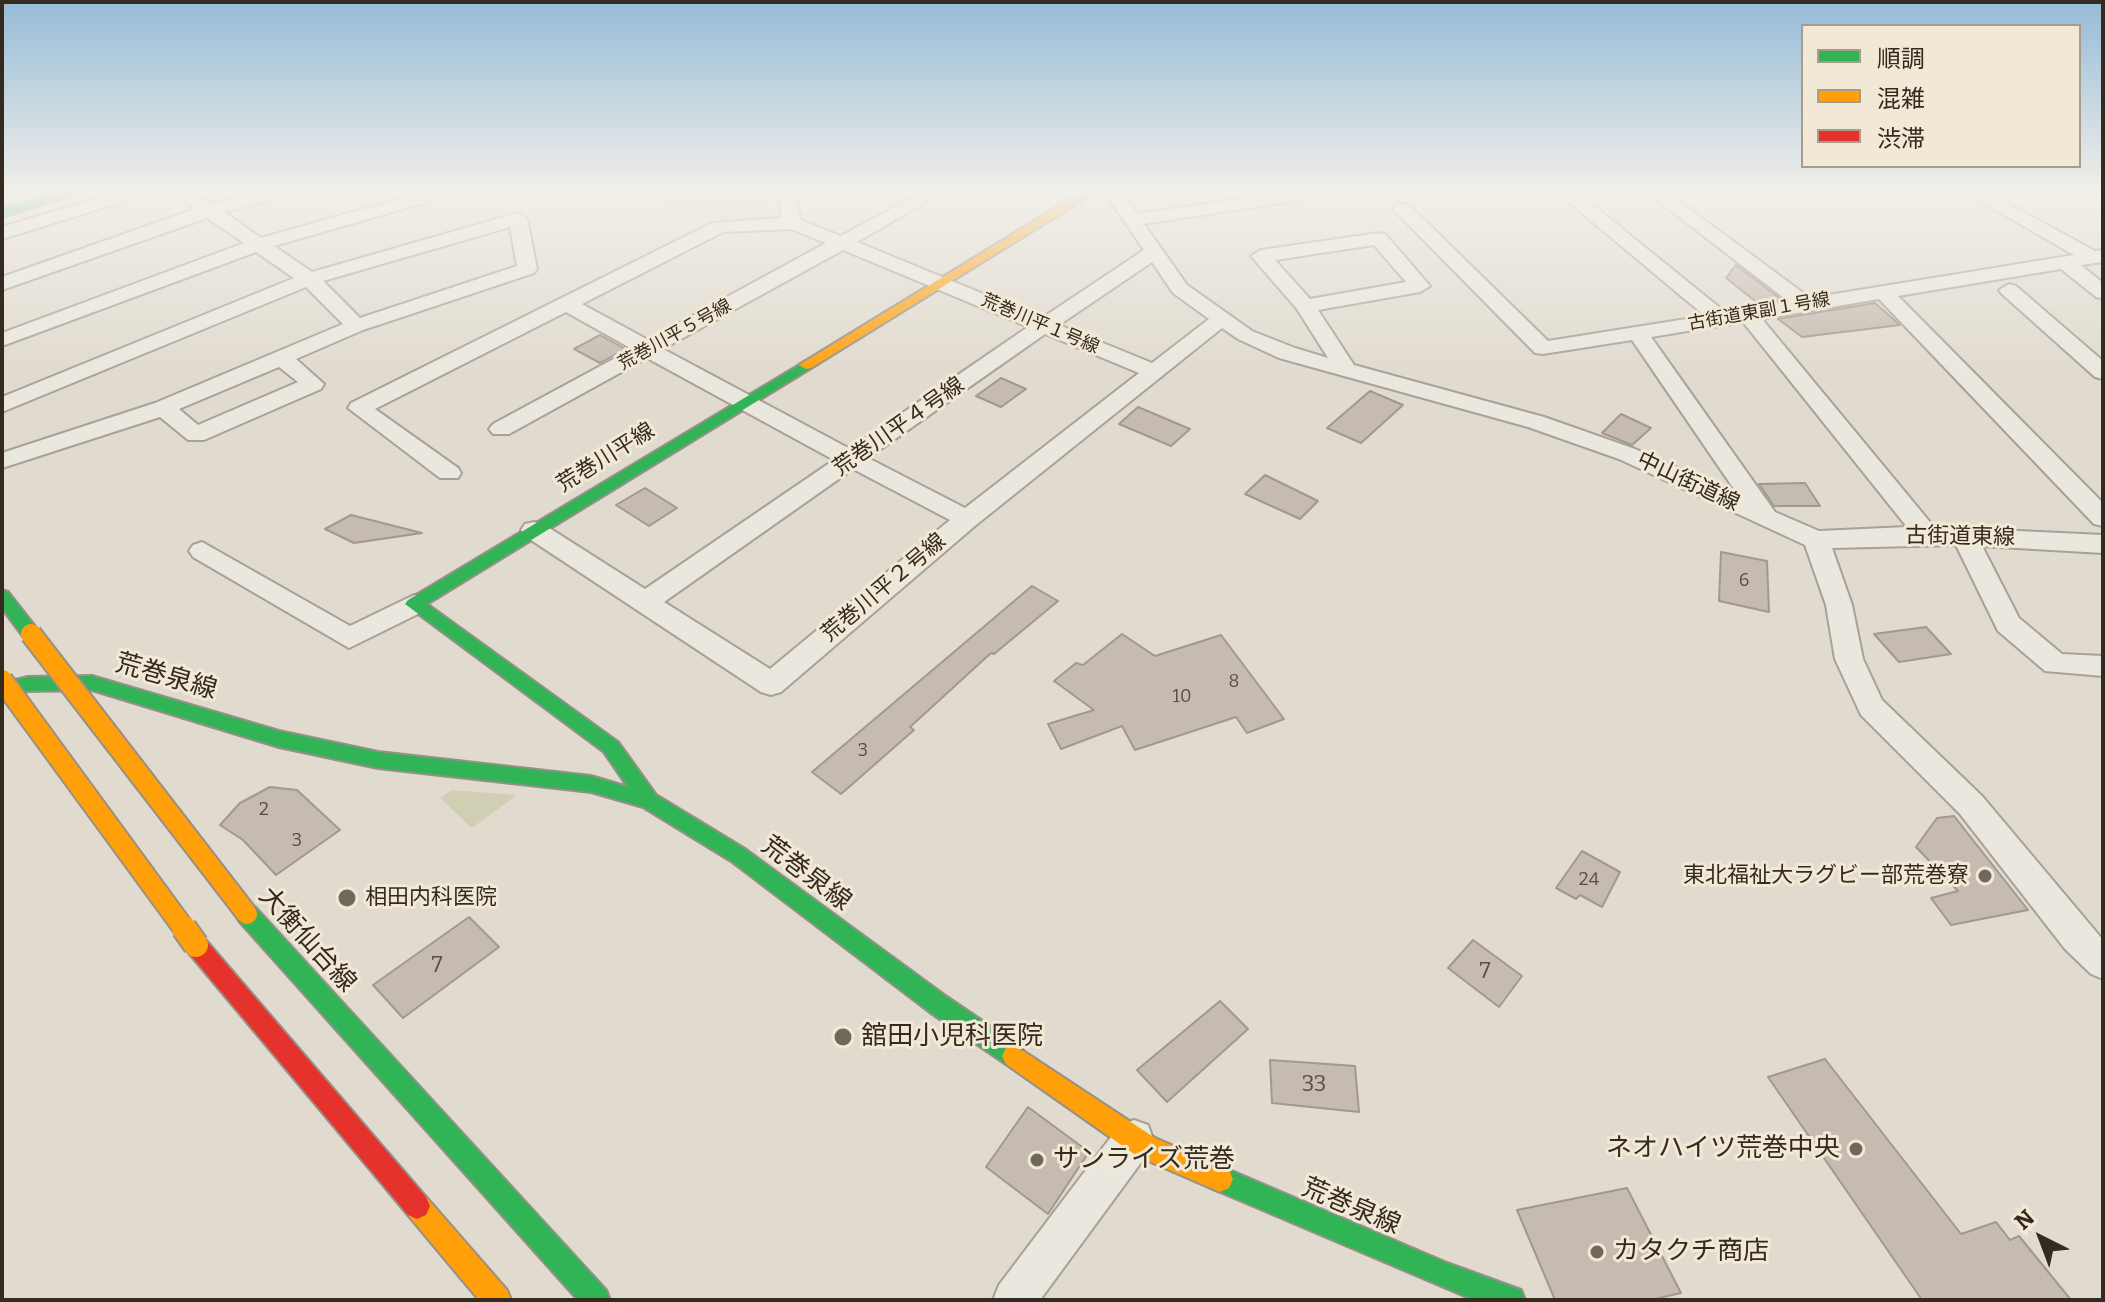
<!DOCTYPE html>
<meta charset="utf-8">
<style>
body{margin:0}
#map{position:relative;width:2105px;height:1302px;overflow:hidden;background:#e1dbcf;font-family:Bitter,"Noto Sans JP",serif}
canvas{display:block}
.frame{position:absolute;inset:0;border:4px solid #352a20;pointer-events:none}
.legend{position:absolute;left:1801px;top:24px;width:280px;height:144px;box-sizing:border-box;background:#f1e9d5;border:2px solid #a69d8d;margin:0;padding:10px 14px;list-style:none;font-size:24px;color:#352a20}
.legend li{display:flex;align-items:center;gap:16px;height:40px}
.legend b{width:40px;border:2px solid #a69d8d}
.north{position:absolute;left:2001px;top:1198px;width:80px;height:80px;-webkit-text-stroke:6px #f1e9d5;paint-order:stroke;rotate:318deg;font-size:22px;font-weight:700;line-height:32px;text-align:center;color:#352a20}
.north::after{content:'';display:block;margin:auto;width:28px;height:36px;background:#352a20;clip-path:polygon(50% 0,100% 100%,50% 72%,0 100%)}
</style>
<div id="map">
<canvas width="2105" height="1302"></canvas>
<div class="frame"></div>
<ul class="legend">
<li><b style="height:10px;background:#30b455"></b>順調</li>
<li><b style="height:10px;background:#ff9f0a"></b>混雑</li>
<li><b style="height:10px;background:#e5322d"></b>渋滞</li>
</ul>
<div class="north">N</div>
</div>
<script>
const context = document.querySelector('canvas').getContext('2d');
context.lineJoin = 'round';
function fill(path, color) {
  context.fillStyle = color;
  context.fill(path, 'evenodd');
}
function trace(path, color, width, dash) {
  context.strokeStyle = color;
  context.lineWidth = width;
  context.lineCap = dash ? 'butt' : 'round';
  context.setLineDash(dash || []);
  context.stroke(path);
}
function label(font, color, halo, rows, align = 'center') {
  context.font = font + ' Bitter,"Noto Sans JP",serif';
  context.lineWidth = 6;
  context.setLineDash([]);
  context.textBaseline = 'middle';
  context.strokeStyle = halo;
  context.fillStyle = color;
  for (const [text, x, y, turn = 0] of rows) {
    context.save();
    context.translate(x, y);
    context.rotate((+turn || 0) * Math.PI / 180);
    context.textAlign = isNaN(turn) ? turn : align;
    if (halo) context.strokeText(text, 0, 0);
    context.fillText(text, 0, 0);
    context.restore();
  }
}
const green = new Path2D(`
 M 586,193 L 777,193 L 768,210 L 773,219 L 736,222 L 695,216 L 664,205 Z
 M 451,790 L 517,795 L 472,828 L 440,798 Z`);
const building = new Path2D(`
 M 1736,265 L 1782,300 L 1759,304 L 1726,278 Z
 M 1875,303 L 1900,325 L 1802,337 L 1778,319 Z
 M 600,335 L 625,349 L 600,363 L 574,349 Z
 M 1001,378 L 1026,389 L 1001,407 L 976,396 Z
 M 1370,391 L 1403,405 L 1361,443 L 1327,428 Z
 M 1138,407 L 1190,429 L 1171,446 L 1119,424 Z
 M 1621,414 L 1651,428 L 1632,445 L 1602,433 Z
 M 1265,475 L 1318,501 L 1300,519 L 1245,494 Z
 M 1805,483 L 1820,506 L 1774,506 L 1759,484 Z
 M 645,488 L 677,508 L 649,526 L 616,505 Z
 M 351,515 L 422,533 L 354,543 L 325,529 Z
 M 1721,552 L 1767,561 L 1769,612 L 1719,601 Z
 M 1032,586 L 1058,601 L 994,654 L 991,653 L 910,727 L 914,730 L 841,794 L 812,772 Z
 M 1926,627 L 1951,654 L 1899,662 L 1874,634 Z
 M 1122,634 L 1155,656 L 1221,635 L 1284,719 L 1247,733 L 1236,717 L 1135,750 L 1122,726 L 1061,749 L 1048,724 L 1094,710 L 1054,681 L 1076,663 L 1083,665 Z
 M 270,787 L 297,790 L 340,830 L 276,875 L 243,840 L 220,825 L 240,803 Z
 M 1954,816 L 2028,910 L 1951,925 L 1931,898 L 1958,891 L 1916,847 L 1937,818 Z
 M 1582,851 L 1620,872 L 1602,907 L 1580,895 L 1576,899 L 1556,888 Z
 M 469,917 L 499,947 L 403,1018 L 373,985 Z
 M 1473,940 L 1522,976 L 1499,1007 L 1448,968 Z
 M 1220,1001 L 1248,1029 L 1167,1102 L 1137,1070 Z
 M 1825,1059 L 1961,1234 L 1996,1222 L 2010,1240 L 2019,1236 L 2071,1300 L 1922,1300 L 1768,1077 Z
 M 1270,1060 L 1355,1066 L 1359,1112 L 1272,1103 Z
 M 1028,1107 L 1089,1152 L 1048,1214 L 986,1167 Z
 M 1627,1188 L 1681,1293 L 1651,1300 L 1555,1300 L 1517,1210 Z`);
const street = new Path2D(`
 M 114,193 L 141,193 L 138,197 L 2,239 L 2,227 Z
 M 174,193 L 194,193 L 212,204 L 257,193 L 286,193 L 283,197 L 224,212 L 261,238 L 420,193 L 448,193 L 445,197 L 274,246 L 312,272 L 518,213 L 527,219 L 537,269 L 534,273 L 363,330 L 296,359 L 324,384 L 321,389 L 204,440 L 188,440 L 160,417 L 2,468 L 2,453 L 155,403 L 343,324 L 306,287 L 2,412 L 2,397 L 294,278 L 256,252 L 2,346 L 2,333 L 244,243 L 207,218 L 2,290 L 2,277 L 195,209 ZM 510,227 L 517,266 L 360,318 L 323,281 ZM 279,367 L 298,382 L 198,425 L 179,409 Z
 M 786,193 L 804,193 L 797,205 L 801,220 L 841,236 L 920,193 L 942,193 L 857,242 L 1042,318 L 1144,250 L 1105,193 L 1123,193 L 1137,214 L 1279,193 L 1322,193 L 1313,198 L 1144,224 L 1187,285 L 1252,331 L 1295,348 L 1328,358 L 1297,309 L 1251,256 L 1261,250 L 1379,233 L 1386,235 L 1430,286 L 1420,292 L 1318,310 L 1354,365 L 1544,417 L 1635,449 L 1738,495 L 1632,340 L 1543,354 L 1535,353 L 1396,212 L 1393,208 L 1396,204 L 1408,204 L 1548,341 L 1705,316 L 1558,193 L 1578,193 L 1725,312 L 1789,302 L 1648,193 L 1668,193 L 1810,298 L 2074,255 L 1966,193 L 1988,193 L 2095,251 L 2103,250 L 2103,262 L 2081,265 L 2103,283 L 2103,299 L 2096,297 L 2061,269 L 1898,296 L 2103,503 L 2103,526 L 2094,524 L 1879,299 L 1762,319 L 1934,527 L 2103,535 L 2103,553 L 1982,546 L 2019,618 L 2062,654 L 2103,656 L 2103,676 L 2045,671 L 1998,631 L 1956,545 L 1832,548 L 1852,605 L 1863,659 L 1882,700 L 1982,796 L 2103,940 L 2103,979 L 2091,974 L 2065,949 L 1960,814 L 1861,715 L 1835,659 L 1826,605 L 1805,545 L 1619,459 L 1528,427 L 1279,358 L 1238,339 L 1222,328 L 976,525 L 781,692 L 771,695 L 761,692 L 525,536 L 521,530 L 525,524 L 534,522 L 543,524 L 645,589 L 834,460 L 647,358 L 509,434 L 493,434 L 489,429 L 493,424 L 632,349 L 566,312 L 375,409 L 458,468 L 461,473 L 458,478 L 440,478 L 348,408 L 351,403 L 712,223 L 782,218 L 779,205 ZM 791,229 L 826,243 L 648,340 L 582,304 L 723,232 ZM 1374,245 L 1406,282 L 1310,299 L 1275,260 ZM 843,250 L 1028,327 L 850,449 L 663,349 ZM 1152,262 L 1173,293 L 1209,319 L 1152,363 L 1059,325 ZM 1743,322 L 1907,527 L 1819,531 L 1775,512 L 1651,337 ZM 1045,334 L 1139,373 L 965,508 L 868,458 ZM 853,469 L 950,520 L 770,669 L 664,602 Z
 M 2009,284 L 2016,286 L 2103,361 L 2103,379 L 2095,377 L 2002,294 L 1999,290 Z
 M 202,542 L 350,626 L 414,595 L 424,597 L 427,604 L 424,611 L 349,648 L 193,557 L 189,551 L 193,545 Z
 M 1134,1120 L 1148,1125 L 1153,1139 L 1148,1153 L 1040,1300 L 993,1300 L 999,1285 L 1120,1125 Z`);
const fast = new Path2D(`
 M 60,193 L 78,193 L 2,217 L 2,209 Z
 M 806,361 L 813,365 L 811,368 L 427,604 L 618,742 L 656,795 L 745,849 L 947,997 L 1022,1048 L 1026,1056 L 1022,1064 L 1014,1067 L 1006,1064 L 931,1013 L 731,861 L 643,807 L 591,792 L 378,768 L 279,747 L 92,690 L 28,691 L 2,697 L 2,683 L 28,677 L 92,676 L 279,731 L 378,752 L 591,776 L 628,787 L 604,752 L 405,604 L 408,600 Z
 M 2,590 L 8,592 L 37,629 L 40,634 L 37,639 L 25,639 L 2,608 Z
 M 247,904 L 255,907 L 606,1290 L 610,1300 L 578,1300 L 239,921 L 236,914 L 239,907 Z
 M 1220,1166 L 1447,1263 L 1521,1290 L 1525,1300 L 1474,1300 L 1211,1188 L 1207,1179 L 1211,1170 Z`);
const slow = new Path2D(`
 M 1080,193 L 1094,193 L 811,368 L 806,369 L 799,365 Z
 M 1014,1045 L 1155,1138 L 1229,1170 L 1233,1179 L 1229,1188 L 1220,1192 L 1137,1156 L 1006,1064 L 1002,1056 L 1006,1048 Z
 M 417,1193 L 426,1197 L 507,1290 L 511,1300 L 479,1300 L 408,1215 L 404,1206 L 408,1197 Z`);
const jam = new Path2D(`
 M 196,935 L 204,938 L 426,1197 L 430,1206 L 426,1215 L 417,1219 L 408,1215 L 188,952 L 185,945 L 188,938 Z`);
const slowBridgeFar1 = new Path2D(`
 M 31,634 L 247,914
 M 2,680 L 185,930`);
const slowBridge = new Path2D(`
 M 184,928 L 196,945`);
const markers = [
 [1985,876,8,"#71685d"],
 [347,898,10,"#71685d"],
 [843,1037,10,"#71685d"],
 [1856,1149,8,"#71685d"],
 [1037,1160,8,"#71685d"],
 [1597,1252,8,"#71685d"]
];
const farStreetnames = [
 ["古街道東副１号線",1759,312,-10],
 ["荒巻川平１号線",1040,324,23],
 ["荒巻川平５号線",675,335,-29]
];
const numberNames = [
 ["6",1744,581],
 ["8",1234,682],
 ["10",1182,697],
 ["3",863,751],
 ["2",264,810],
 ["3",297,841],
 ["24",1589,880]
];
const streetNames = [
 ["荒巻川平４号線",899,427,-35],
 ["荒巻川平線",606,458,-32],
 ["中山街道線",1688,482,25],
 ["古街道東線",1960,537,1],
 ["荒巻川平２号線",884,588,-40]
];
const poiNames = [
 ["東北福祉大ラグビー部荒巻寮",1969,876],
 ["相田内科医院",365,898,"left"]
];
const nearNumbernames = [
 ["7",437,966],
 ["7",1485,972],
 ["33",1314,1085]
];
const nearStreetnames = [
 ["荒巻泉線",166,677,16],
 ["荒巻泉線",806,874,37],
 ["大衡仙台線",307,940,48],
 ["荒巻泉線",1351,1207,23]
];
const nearPoinames = [
 ["舘田小児科医院",861,1037],
 ["ネオハイツ荒巻中央",1840,1149,"right"],
 ["サンライズ荒巻",1053,1160],
 ["カタクチ商店",1613,1252]
];
fill(green, '#d0cfb3');
fill(building, '#c5bbb0');
trace(building, '#a1988e', 2);
trace(street, '#a7a197', 4);
trace(fast, '#969088', 4);
trace(slow, '#969088', 4);
trace(jam, '#969088', 4);
fill(street, '#eae7df');
fill(fast, '#30b455');
fill(slow, '#ff9f0a');
fill(jam, '#e5322d');
trace(slowBridgeFar1, '#969088', 24, []);
trace(slowBridge, '#969088', 28, []);
trace(slowBridgeFar1, '#ff9f0a', 20);
trace(slowBridge, '#ff9f0a', 24);
const sky = context.createLinearGradient(0, 0, 0, 375);
sky.addColorStop(0, '#95bbd7');
sky.addColorStop(0.51, '#f2efe9');
sky.addColorStop(1, '#f2efe900');
context.fillStyle = sky;
context.fillRect(0, 0, 2105, 375);
for (const [x, y, r, color] of markers) {
  const dot = new Path2D();
  dot.arc(x, y, r, 0, 2 * Math.PI);
  context.fillStyle = color;
  context.fill(dot);
  trace(dot, '#f1e9d5', 3);
}
label('18px', '#352a20', '#f1e9d5', farStreetnames);
label('18px', '#594e44', null, numberNames);
label('22px', '#352a20', '#f1e9d5', streetNames);
label('22px', '#352a20', '#f1e9d5', poiNames, 'right');
label('22px', '#594e44', null, nearNumbernames);
label('26px', '#352a20', '#f1e9d5', nearStreetnames);
label('26px', '#352a20', '#f1e9d5', nearPoinames, 'left');
</script>
